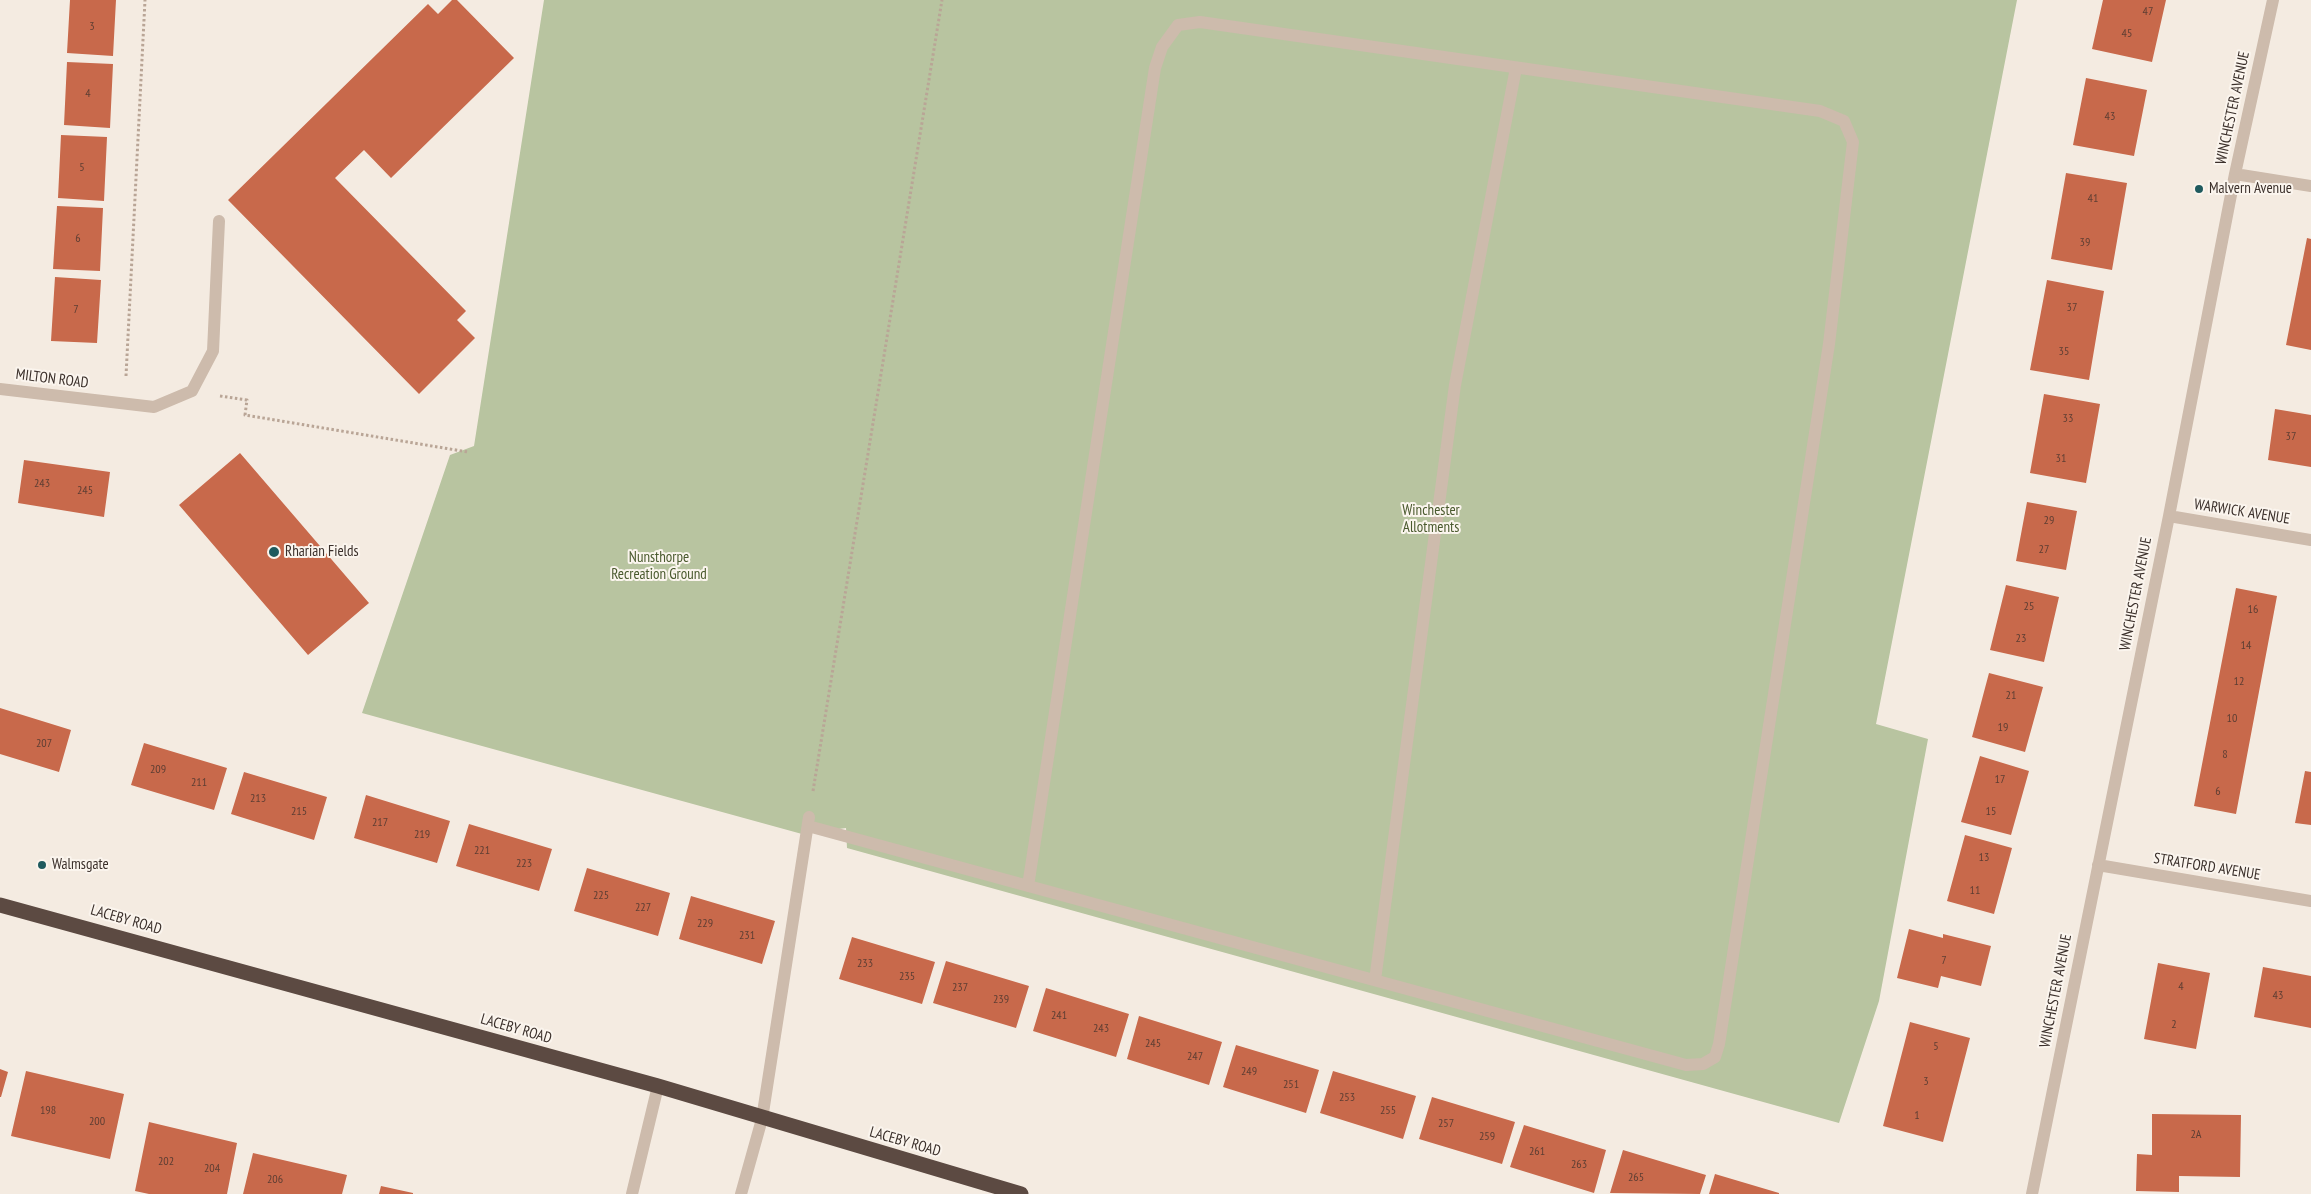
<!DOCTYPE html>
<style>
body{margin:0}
canvas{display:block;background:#f4ebe1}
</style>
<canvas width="2311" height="1194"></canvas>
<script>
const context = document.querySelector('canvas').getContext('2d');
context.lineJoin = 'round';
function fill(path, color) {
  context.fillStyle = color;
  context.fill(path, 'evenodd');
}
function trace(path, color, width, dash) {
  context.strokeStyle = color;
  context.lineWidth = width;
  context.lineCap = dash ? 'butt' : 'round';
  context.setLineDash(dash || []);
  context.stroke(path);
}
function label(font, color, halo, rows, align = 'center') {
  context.font = font + ' "PT Sans Narrow",sans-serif';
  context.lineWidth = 4;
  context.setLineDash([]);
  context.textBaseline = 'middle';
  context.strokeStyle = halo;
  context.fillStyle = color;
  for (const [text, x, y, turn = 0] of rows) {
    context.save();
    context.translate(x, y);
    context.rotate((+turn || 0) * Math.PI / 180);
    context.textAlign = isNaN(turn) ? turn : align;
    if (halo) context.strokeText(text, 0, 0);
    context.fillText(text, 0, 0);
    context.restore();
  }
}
const green = new Path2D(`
 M 544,0 L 2017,0 L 1876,724 L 1928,739 L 1879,1001 L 1839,1123 L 847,848 L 846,828 L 802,834 L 362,713 L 450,455 L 474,446 Z`);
const building = new Path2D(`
 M 70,0 L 116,0 L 113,56 L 67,53 Z
 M 452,0 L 457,0 L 514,58 L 391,178 L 364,150 L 335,178 L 466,311 L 457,320 L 475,338 L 419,394 L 228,200 L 428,4 L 438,14 Z
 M 2103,0 L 2166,0 L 2152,62 L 2092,49 Z
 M 67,62 L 113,64 L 110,128 L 64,125 Z
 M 2086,78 L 2147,90 L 2134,156 L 2073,145 Z
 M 61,135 L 107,137 L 104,201 L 58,198 Z
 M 2066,173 L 2127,183 L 2112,270 L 2051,259 Z
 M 57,206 L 103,208 L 100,271 L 53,269 Z
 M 2307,238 L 2311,239 L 2311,350 L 2286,345 Z
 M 55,277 L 101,280 L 97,343 L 51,341 Z
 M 2047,280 L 2104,291 L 2089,380 L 2030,370 Z
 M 2044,394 L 2100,404 L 2086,483 L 2030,473 Z
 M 2275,409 L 2311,415 L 2311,467 L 2268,460 Z
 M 240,453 L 369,603 L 308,655 L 179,505 Z
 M 24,460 L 110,472 L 104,517 L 18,503 Z
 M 2027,502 L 2077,511 L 2066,570 L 2016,561 Z
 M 2006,585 L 2059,597 L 2044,662 L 1990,650 Z
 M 2236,588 L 2277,596 L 2236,814 L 2194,806 Z
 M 1989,673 L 2043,687 L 2025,752 L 1972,737 Z
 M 0,708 L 71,730 L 59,772 L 0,754 Z
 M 144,743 L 227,768 L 214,810 L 131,785 Z
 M 1980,756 L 2029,771 L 2011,835 L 1961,822 Z
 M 2305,771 L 2311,772 L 2311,825 L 2295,823 Z
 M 244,772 L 327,797 L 314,840 L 231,814 Z
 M 366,795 L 450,821 L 437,863 L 354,838 Z
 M 469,824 L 552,849 L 539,891 L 456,866 Z
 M 1965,835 L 2012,848 L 1994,914 L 1947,901 Z
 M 587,868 L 670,893 L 658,936 L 574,911 Z
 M 691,896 L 775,921 L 762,964 L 679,939 Z
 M 1909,929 L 1943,938 L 1943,934 L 1991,946 L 1981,986 L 1941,976 L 1938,988 L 1897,978 Z
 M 852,937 L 935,962 L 922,1004 L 839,979 Z
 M 946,961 L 1029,986 L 1016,1028 L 933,1003 Z
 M 2158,963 L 2210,973 L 2196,1049 L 2144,1039 Z
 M 2263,967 L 2311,976 L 2311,1028 L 2254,1017 Z
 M 1046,988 L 1129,1014 L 1116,1057 L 1033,1031 Z
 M 1139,1016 L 1222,1042 L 1209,1085 L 1127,1059 Z
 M 1910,1022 L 1970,1038 L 1943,1142 L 1883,1126 Z
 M 1236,1045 L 1319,1070 L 1306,1113 L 1223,1087 Z
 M 0,1069 L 8,1072 L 1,1097 L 0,1097 Z
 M 26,1071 L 124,1094 L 110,1159 L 11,1136 Z
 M 1333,1071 L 1416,1096 L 1403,1139 L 1320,1113 Z
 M 1432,1097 L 1515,1122 L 1502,1164 L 1419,1139 Z
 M 2152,1114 L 2241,1115 L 2240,1177 L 2179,1176 L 2179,1192 L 2136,1191 L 2137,1154 L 2152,1155 Z
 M 149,1122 L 237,1143 L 227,1194 L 149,1194 L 135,1191 Z
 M 1524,1125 L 1606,1150 L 1594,1193 L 1510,1167 Z
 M 1623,1150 L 1706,1175 L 1700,1194 L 1610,1193 Z
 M 253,1153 L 347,1175 L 342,1194 L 243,1194 Z
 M 1715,1174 L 1779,1193 L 1779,1194 L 1709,1194 Z
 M 381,1186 L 413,1193 L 413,1194 L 379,1194 Z`);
const path = new Path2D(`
 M 126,376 L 145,0
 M 220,396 L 247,400 L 245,415 L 468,452
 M 813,791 L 942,0`);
const minor = new Path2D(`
 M 2235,174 L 2311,186
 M 0,389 L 154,407 L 192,391 L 213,351 L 219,221
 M 2169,516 L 2311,540
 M 808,826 C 1101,906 1393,985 1686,1065 L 1703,1064 L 1715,1057 L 1719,1044 L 1829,344 L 1853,142 L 1844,121 L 1820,111 L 1200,22 L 1178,25 L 1162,47 L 1155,68 L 1028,886
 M 2098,865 L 2311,901
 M 1375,980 L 1455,385 L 1516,68
 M 632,1194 L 658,1086
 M 741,1194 L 762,1119 L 809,817
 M 2032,1194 L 2169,516 L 2235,174 L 2273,0`);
const highway = new Path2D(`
 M 0,905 L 658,1086 L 1021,1194`);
const markers = [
 [2199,189,5,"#1f5a5e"],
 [274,552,6,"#1f5a5e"],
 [42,865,5,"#1f5a5e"]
];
const numberNames = [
 ["47",2148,12],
 ["3",92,27],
 ["45",2127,34],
 ["4",88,94],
 ["43",2110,117],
 ["5",82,168],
 ["41",2093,199],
 ["6",78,239],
 ["39",2085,243],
 ["37",2072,308],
 ["7",76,310],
 ["35",2064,352],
 ["33",2068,419],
 ["37",2291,437],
 ["31",2061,459],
 ["243",42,484],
 ["245",85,491],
 ["29",2049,521],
 ["27",2044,550],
 ["25",2029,607],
 ["16",2253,610],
 ["23",2021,639],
 ["14",2246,646],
 ["12",2239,682],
 ["21",2011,696],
 ["10",2232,719],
 ["19",2003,728],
 ["207",44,744],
 ["8",2225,755],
 ["209",158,770],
 ["17",2000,780],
 ["211",199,783],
 ["6",2218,792],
 ["213",258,799],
 ["215",299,812],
 ["15",1991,812],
 ["217",380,823],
 ["219",422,835],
 ["221",482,851],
 ["13",1984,858],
 ["223",524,864],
 ["11",1975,891],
 ["225",601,896],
 ["227",643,908],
 ["229",705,924],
 ["231",747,936],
 ["7",1944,961],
 ["233",865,964],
 ["235",907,977],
 ["4",2181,987],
 ["237",960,988],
 ["43",2278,996],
 ["239",1001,1000],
 ["241",1059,1016],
 ["2",2174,1025],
 ["243",1101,1029],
 ["245",1153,1044],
 ["5",1936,1047],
 ["247",1195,1057],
 ["249",1249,1072],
 ["3",1926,1082],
 ["251",1291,1085],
 ["253",1347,1098],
 ["198",48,1111],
 ["255",1388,1111],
 ["1",1917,1116],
 ["200",97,1122],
 ["257",1446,1124],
 ["2A",2196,1135],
 ["259",1487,1137],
 ["261",1537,1152],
 ["202",166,1162],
 ["263",1579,1165],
 ["204",212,1169],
 ["265",1636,1178],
 ["206",275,1180]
];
const streetNames = [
 ["WINCHESTER AVENUE",2233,108,-78],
 ["MILTON ROAD",52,379,7],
 ["WARWICK AVENUE",2242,512,9],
 ["WINCHESTER AVENUE",2136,594,-79],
 ["STRATFORD AVENUE",2207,867,9],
 ["LACEBY ROAD",126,920,16],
 ["WINCHESTER AVENUE",2056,991,-79],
 ["LACEBY ROAD",516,1029,16],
 ["LACEBY ROAD",905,1142,16]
];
const poiNames = [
 ["Malvern Avenue",2209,189],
 ["Rharian Fields",285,552],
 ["Walmsgate",52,865]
];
const parkNames = [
 ["Winchester",1431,511],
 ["Allotments",1431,528],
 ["Nunsthorpe",659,558],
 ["Recreation Ground",659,575]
];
fill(green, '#b8c4a0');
fill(building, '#c8694b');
trace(path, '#b9a596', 3, [2.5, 2.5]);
trace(minor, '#cdbbac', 12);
trace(highway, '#5c4a42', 15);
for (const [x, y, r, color] of markers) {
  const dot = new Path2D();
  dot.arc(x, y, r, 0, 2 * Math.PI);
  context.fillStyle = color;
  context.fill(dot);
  trace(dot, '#fbf5ee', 2);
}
label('12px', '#5e3e33', null, numberNames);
label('15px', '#3b302b', '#fbf5ee', streetNames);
label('15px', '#3b302b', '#fbf5ee', poiNames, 'left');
label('15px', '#4a5a2e', '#fbf5ee', parkNames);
</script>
